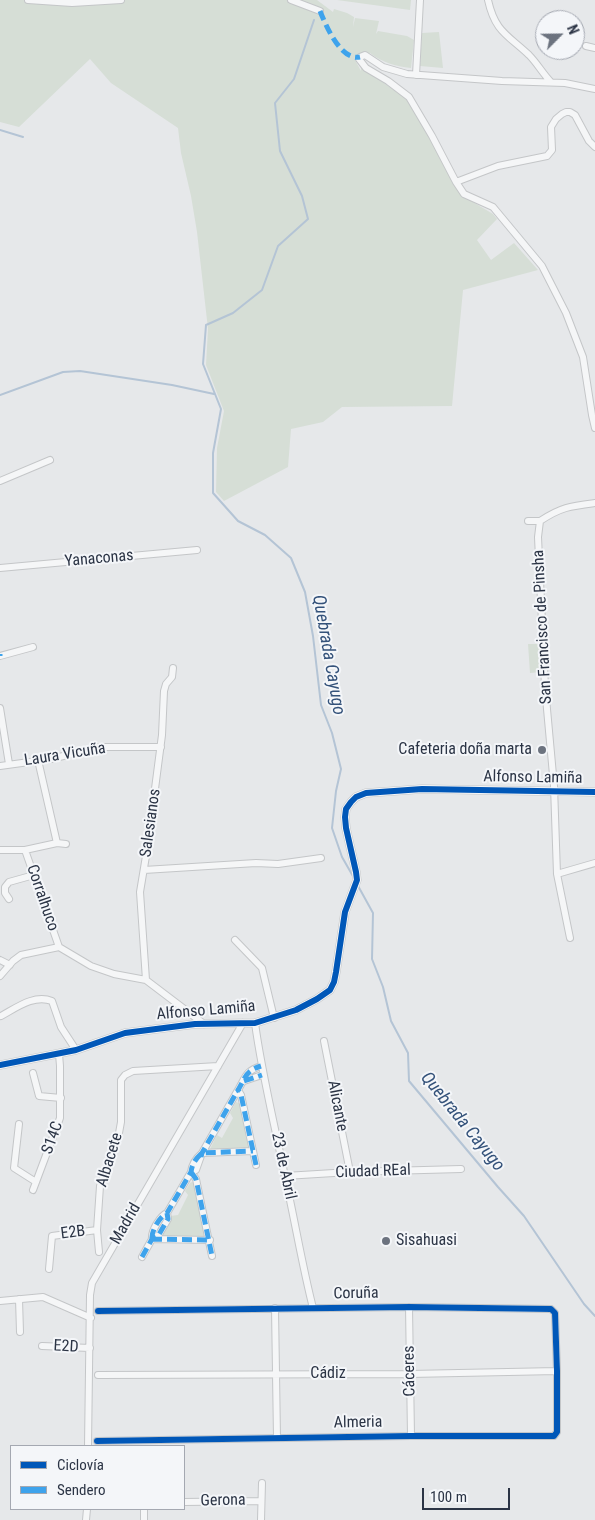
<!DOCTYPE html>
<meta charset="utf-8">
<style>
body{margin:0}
#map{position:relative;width:595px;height:1520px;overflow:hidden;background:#e6e8ea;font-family:"Roboto Condensed",sans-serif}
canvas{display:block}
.legend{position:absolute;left:10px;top:1445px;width:175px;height:65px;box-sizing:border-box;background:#f4f6f9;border:1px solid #a4a8b1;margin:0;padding:6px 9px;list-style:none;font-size:15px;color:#2b3445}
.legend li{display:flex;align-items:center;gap:10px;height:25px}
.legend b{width:25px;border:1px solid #a4a8b1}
.north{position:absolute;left:535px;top:10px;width:50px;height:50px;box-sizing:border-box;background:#f4f6f9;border:1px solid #a4a8b1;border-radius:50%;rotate:67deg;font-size:14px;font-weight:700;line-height:20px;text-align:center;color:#2b3445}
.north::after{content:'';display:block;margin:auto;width:18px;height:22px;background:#6c737f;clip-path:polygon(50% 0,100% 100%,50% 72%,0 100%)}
.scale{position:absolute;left:422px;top:1488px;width:88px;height:22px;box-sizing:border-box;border:2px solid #2b3445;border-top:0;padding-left:6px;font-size:15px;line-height:18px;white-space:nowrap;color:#2b3445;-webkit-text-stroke:4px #f4f6f9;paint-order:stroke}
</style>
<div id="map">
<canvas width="595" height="1520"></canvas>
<ul class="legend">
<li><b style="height:6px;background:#0057b8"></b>Ciclovía</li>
<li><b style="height:6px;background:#3ea3ec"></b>Sendero</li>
</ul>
<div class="north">N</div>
<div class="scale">100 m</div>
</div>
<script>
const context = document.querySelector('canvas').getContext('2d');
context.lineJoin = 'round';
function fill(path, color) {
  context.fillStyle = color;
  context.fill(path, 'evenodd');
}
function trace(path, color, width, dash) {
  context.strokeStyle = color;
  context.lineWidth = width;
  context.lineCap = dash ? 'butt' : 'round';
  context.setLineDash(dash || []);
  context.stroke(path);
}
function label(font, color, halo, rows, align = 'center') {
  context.font = font + ' "Roboto Condensed",sans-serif';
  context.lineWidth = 4;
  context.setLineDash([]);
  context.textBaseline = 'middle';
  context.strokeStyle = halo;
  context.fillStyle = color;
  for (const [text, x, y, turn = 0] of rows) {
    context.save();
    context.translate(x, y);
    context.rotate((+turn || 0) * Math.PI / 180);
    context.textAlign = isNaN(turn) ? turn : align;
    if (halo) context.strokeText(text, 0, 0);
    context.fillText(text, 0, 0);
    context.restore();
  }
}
const green = new Path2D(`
 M 0,0 L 317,0 L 333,12 L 334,9 L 347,13 L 354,17 L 353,27 L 355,18 L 379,21 L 376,34 L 378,31 L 407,36 L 414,40 L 411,68 C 395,66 383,63 370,53 L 354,58 L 361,71 L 361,67 L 407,99 L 463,196 L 493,214 L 497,219 L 477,240 L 491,260 L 514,243 L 538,270 L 463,290 L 452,406 L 342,407 L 323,422 L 291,429 L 288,467 L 224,501 L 216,492 L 217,448 L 224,411 L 206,365 L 208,329 L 197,232 L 191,196 L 181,153 L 178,128 L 111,83 L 90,59 L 19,127 L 0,122 Z
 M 337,0 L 411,0 L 410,10 Z
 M 439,32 L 443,68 L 420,66 L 422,33 Z
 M 528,644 L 539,644 L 541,672 L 530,673 Z
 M 236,1102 L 241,1104 L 249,1148 L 209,1151 L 217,1135 L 222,1138 L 233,1118 L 230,1113 Z
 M 192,1182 L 194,1183 L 207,1240 L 159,1241 L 169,1222 L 170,1216 L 178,1215 L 188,1195 L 185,1191 L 190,1183 Z`);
const stream = new Path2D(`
 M 314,20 L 294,79 L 275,103 L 280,151 L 302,196 L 308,219 L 278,246 L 262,290 L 233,313 L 206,325 L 203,364 L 221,409 L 213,453 L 213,493 L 238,521 L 265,535 L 291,558 L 305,592 L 313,636 L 321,705 L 332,733 L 341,769 L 336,791 L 332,828 L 342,857 L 354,878
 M 0,130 L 23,137
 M 0,395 L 63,372 L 80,371 L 172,385 L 214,394
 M 357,884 L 373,913 L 372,959 L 383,987 L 391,1021 L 408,1053 L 409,1081 L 498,1187 L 524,1216 L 584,1304 L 595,1316`);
const minor = new Path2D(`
 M 28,0 L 72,3 L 121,0
 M 291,0 L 320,11
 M 488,0 C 495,32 508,35 529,55 C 537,63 543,74 551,82
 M 586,46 L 595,48
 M 416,75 L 420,0
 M 595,89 L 565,83 L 502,81 L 407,74 L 383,67 L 365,55 L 360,57 L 359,59 L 366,68 L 388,81 L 409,97 L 432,136 L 456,182 L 464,194 L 493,207 L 542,266 L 566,313 L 583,357 L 592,415 L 595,428
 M 456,182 L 498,166 L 547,156 L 552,150 L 551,127 L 556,119 L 562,114 L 566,112 L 570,112 L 575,115 L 589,141 L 595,147
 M 0,481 L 50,460
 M 528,521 L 540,521
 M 0,568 L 197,550
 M 0,656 L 33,647
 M 0,708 L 9,764
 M 38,760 L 57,843
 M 0,766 L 51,759 L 100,747 L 161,747
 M 0,850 L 25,850 L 57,843 L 66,844
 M 25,850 L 59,947
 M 144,870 L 256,863 L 278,864 L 321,858
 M 557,874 L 595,863
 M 9,899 L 5,893 L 5,887 L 9,882 L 34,875
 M 570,938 L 557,874 L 554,786 L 545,687 L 538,537 L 540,521 C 561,507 571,506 595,503
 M 235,940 L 262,968 L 274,1018
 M 0,960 L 10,965
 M 0,976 L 13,961 L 21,955 L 59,947 L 91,966 L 114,974 L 146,980 L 204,1024
 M 146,980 L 140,892 L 147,850 L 162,735 L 164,691 L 166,684 L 172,677 L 173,668
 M 1,1016 C 16,1008 34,994 52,1001 L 61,1027 L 76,1050
 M 255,1023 C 262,1075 275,1126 285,1177 C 295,1221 302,1265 313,1308
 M 324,1041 L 350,1172
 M 33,1073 L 39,1096 L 61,1098
 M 244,1081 L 262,1075
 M 19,1124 L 14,1168 L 36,1182
 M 256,1165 L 241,1095 L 238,1090 C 246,1077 245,1071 261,1066
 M 191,1172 L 196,1170 L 202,1153 L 238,1090
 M 191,1172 L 196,1179 L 212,1256
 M 285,1176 L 350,1172 L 461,1169
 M 33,1190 L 60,1118 L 60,1066 L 59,1054
 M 152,1239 C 151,1231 160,1216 167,1213 L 191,1172 C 192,1164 196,1158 202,1153 L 253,1151
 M 152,1239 L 210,1240
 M 99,1252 L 97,1230 L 100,1186 L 119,1133 L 121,1122 L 121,1080 L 125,1075 L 133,1071 L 218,1066
 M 142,1257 L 152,1239 L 158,1236 L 168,1219 L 167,1213
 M 49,1269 L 52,1236 L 97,1230
 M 19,1299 L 20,1332
 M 0,1301 L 43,1297 L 91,1318
 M 409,1307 L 411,1436
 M 275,1308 L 277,1438
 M 42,1346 L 90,1348
 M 98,1375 L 410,1374 L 557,1371
 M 97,1441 L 411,1436 L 554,1436 L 557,1432 L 557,1371 L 555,1313 L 551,1309 L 409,1307 L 98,1311
 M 88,1446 L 90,1295 L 92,1283 L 243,1023
 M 184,1502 L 261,1501
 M 144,1509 L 144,1520
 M 86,1520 L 87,1509
 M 261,1520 L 262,1483`);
const tertiary = new Path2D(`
 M 0,1065 L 76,1050 L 125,1033 L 195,1024 L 255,1023 L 296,1010 L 317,999 L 330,990 L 334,982 L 336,972 L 345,912 L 357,880 L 356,872 L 346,828 L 345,817 L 346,809 L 351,802 L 356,797 L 366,793 L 422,789 L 595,792`);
const quiet = new Path2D(`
 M 320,11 C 326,26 341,61 360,57
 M 0,654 L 0,656
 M 244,1081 L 262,1075
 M 201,1157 L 202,1153 L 238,1090
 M 256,1165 L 241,1095 L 238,1090 C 246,1077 245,1071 261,1066
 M 191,1172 L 196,1179 L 212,1256
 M 152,1239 C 151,1231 160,1216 167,1213 L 191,1172 C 192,1164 196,1158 202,1153 L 253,1151
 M 152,1239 L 210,1240
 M 142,1257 L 152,1239 L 158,1236 L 168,1219 L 167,1213`);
const cycleway = new Path2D(`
 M 0,1065 L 76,1050 L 125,1033 L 195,1024 L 255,1023 L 296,1010 L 317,999 L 330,990 L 334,982 L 336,972 L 345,912 L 357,880 L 356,872 L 346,828 L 345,817 L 346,809 L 351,802 L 356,797 L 366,793 L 422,789 L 595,792
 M 97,1441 L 411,1436 L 554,1436 L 557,1432 L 557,1371 L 555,1313 L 551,1309 L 409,1307 L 98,1311`);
const markers = [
 [542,750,5,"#6c737f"],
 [386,1241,5,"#6c737f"]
];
const streetNames = [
 ["Yanaconas",99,559,-5],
 ["San Francisco de Pinsha",543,627,-93],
 ["Laura Vicuña",65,755,-9],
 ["Alfonso Lamiña",533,778,1],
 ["Salesianos",151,823,-82],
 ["Corralhuco",42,898,71],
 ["Alfonso Lamiña",206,1011,-5],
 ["Alicante",337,1106,79],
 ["S14C",53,1138,-70],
 ["Albacete",110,1160,-73],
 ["23 de Abril",283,1166,78],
 ["Ciudad REal",373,1172,-2],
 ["Madrid",126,1224,-60],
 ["E2B",73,1233,-7],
 ["Coruña",356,1294,-1],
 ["E2D",66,1347,3],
 ["Cáceres",410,1371,-91],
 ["Cádiz",328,1374],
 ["Almeria",358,1423,-1],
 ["Gerona",223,1501,-1]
];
const poiNames = [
 ["Cafeteria doña marta",532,750],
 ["Sisahuasi",396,1241,"left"]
];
const waterNames = [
 ["Quebrada Cayugo",328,655,80],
 ["Quebrada Cayugo",462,1122,51]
];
fill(green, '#d6ded6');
trace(stream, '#b4c4d5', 2);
trace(minor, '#c4c6c8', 8);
trace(tertiary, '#c4c6c8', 9);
trace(minor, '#f5f6f7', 6);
trace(tertiary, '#f5f6f7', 8);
trace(quiet, '#3ea3ec', 5, [10, 5]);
trace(cycleway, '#0057b8', 6);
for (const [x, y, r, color] of markers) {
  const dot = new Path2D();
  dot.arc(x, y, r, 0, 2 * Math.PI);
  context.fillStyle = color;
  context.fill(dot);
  trace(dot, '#f4f6f9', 2);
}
label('16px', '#2b3445', '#f4f6f9', streetNames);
label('16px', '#2b3445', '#f4f6f9', poiNames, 'right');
label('italic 18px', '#34527a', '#f4f6f9', waterNames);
</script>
